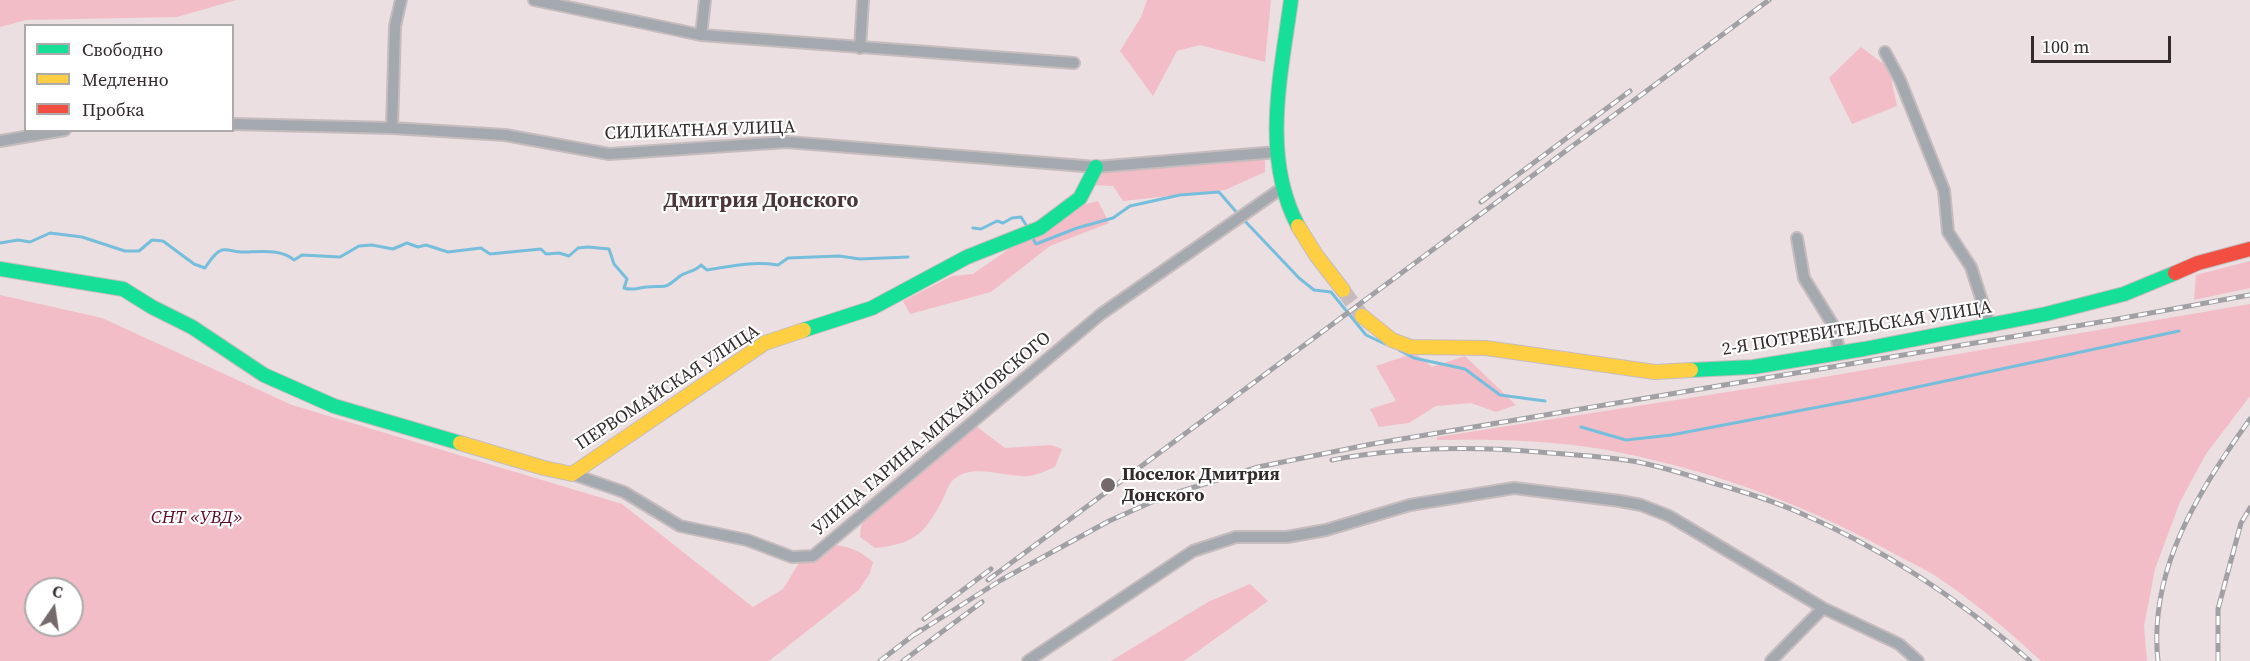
<!DOCTYPE html>
<meta charset="utf-8">
<style>
body{margin:0}
#map{position:relative;width:2250px;height:661px;overflow:hidden;background:#ecdfe1;font-family:"Source Serif 4",serif}
canvas{display:block}
.legend{position:absolute;left:24px;top:24px;width:210px;height:108px;box-sizing:border-box;background:#fff;border:2px solid #adaaab;margin:0;padding:8px 10px;list-style:none;font-size:18px;color:#332a2c}
.legend li{display:flex;align-items:center;gap:12px;height:30px}
.legend b{width:30px;border:2px solid #adaaab}
.north{position:absolute;left:24px;top:577px;width:60px;height:60px;box-sizing:border-box;background:#fff;border:2px solid #adaaab;border-radius:50%;rotate:13deg;font-size:16px;font-weight:700;line-height:24px;text-align:center;color:#332a2c}
.north::after{content:'';display:block;margin:auto;width:21px;height:27px;background:#74696b;clip-path:polygon(50% 0,100% 100%,50% 72%,0 100%)}
.scale{position:absolute;left:2031px;top:36px;width:140px;height:27px;box-sizing:border-box;border:3px solid #332a2c;border-top:0;padding-left:8px;font-size:18px;line-height:21px;white-space:nowrap;color:#332a2c;-webkit-text-stroke:4px #fff;paint-order:stroke}
</style>
<div id="map">
<canvas width="2250" height="661"></canvas>
<ul class="legend">
<li><b style="height:8px;background:#16e098"></b>Свободно</li>
<li><b style="height:8px;background:#ffcf43"></b>Медленно</li>
<li><b style="height:8px;background:#f24e42"></b>Пробка</li>
</ul>
<div class="north">С</div>
<div class="scale">100 m</div>
</div>
<script>
const context = document.querySelector('canvas').getContext('2d');
context.lineJoin = 'round';
function fill(path, color) {
  context.fillStyle = color;
  context.fill(path, 'evenodd');
}
function trace(path, color, width, dash) {
  context.strokeStyle = color;
  context.lineWidth = width;
  context.lineCap = dash ? 'butt' : 'round';
  context.setLineDash(dash || []);
  context.stroke(path);
}
function label(font, color, halo, rows, align = 'center') {
  context.font = font + ' "Source Serif 4",serif';
  context.lineWidth = 4.5;
  context.setLineDash([]);
  context.textBaseline = 'middle';
  context.strokeStyle = halo;
  context.fillStyle = color;
  for (const [text, x, y, turn = 0] of rows) {
    context.save();
    context.translate(x, y);
    context.rotate((+turn || 0) * Math.PI / 180);
    context.textAlign = isNaN(turn) ? turn : align;
    if (halo) context.strokeText(text, 0, 0);
    context.fillText(text, 0, 0);
    context.restore();
  }
}
const green = new Path2D(`
 M 0,0 L 236,0 L 177,17 L 26,20 L 0,27 Z
 M 1147,0 L 1271,0 L 1265,62 L 1200,45 L 1177,51 L 1153,96 L 1120,51 L 1141,17 Z
 M 1861,47 L 1889,68 L 1897,106 L 1852,124 L 1829,78 Z
 M 1265,157 L 1265,172 L 1225,190 L 1123,201 L 1113,186 L 1093,185 L 1102,171 Z
 M 1098,201 L 1109,223 L 1050,246 L 991,292 L 910,314 L 903,301 L 952,276 L 973,274 L 1006,251 L 1083,205 Z
 M 2250,261 L 2250,288 L 2194,300 L 2196,275 Z
 M 0,295 L 102,318 L 292,405 L 622,504 L 753,607 L 783,589 L 799,563 L 819,558 L 834,545 C 851,547 860,551 873,562 L 870,573 L 859,590 L 769,661 L 0,661 ZM 36,589 L 72,589 L 72,625 L 36,625 Z
 M 2250,304 L 2250,396 L 2206,454 L 2180,502 L 2155,569 L 2144,626 L 2147,661 L 2041,661 C 2011,633 1980,607 1946,583 C 1930,571 1909,562 1891,552 C 1801,502 1702,467 1601,449 C 1547,440 1492,439 1437,440 L 1437,437 L 1818,378 Z
 M 1415,353 L 1432,367 L 1465,356 L 1516,405 L 1496,412 L 1471,403 L 1436,406 L 1409,423 L 1379,427 L 1370,409 L 1396,401 L 1376,366 Z
 M 976,426 L 1005,448 L 1051,445 L 1062,449 L 1055,467 C 1047,470 1038,475 1029,476 C 1004,478 973,462 953,480 C 948,485 945,495 942,501 C 924,535 913,544 875,548 L 860,537 L 861,527 L 864,520 Z
 M 1250,584 L 1268,601 L 1184,661 L 1111,661 L 1208,602 Z`);
const stream = new Path2D(`
 M 1243,219 L 1299,278 L 1314,290 L 1331,292 L 1366,335 L 1385,344
 M 973,228 L 981,229 L 997,221 L 1003,223 L 1012,218 L 1021,217 L 1028,228
 M 1032,237 L 1036,244 L 1077,228 L 1113,218 L 1130,206 L 1180,195 L 1219,192 L 1238,214
 M 0,243 L 18,240 L 30,242 L 50,233 L 82,237 L 125,251 L 139,251 L 152,240 L 163,241 L 194,264 L 205,268 C 209,262 215,252 222,250 C 228,249 236,252 242,252 C 257,252 281,248 294,260 L 302,255 L 340,257 L 359,246 L 372,245 L 393,249 L 407,243 L 418,247 L 426,245 L 448,252 L 481,248 L 490,254 L 541,249 L 546,254 L 559,253 L 569,256 L 578,248 L 588,247 L 609,249 L 614,264 L 627,279 L 624,288 C 633,291 637,288 646,287 C 668,285 662,291 680,276 C 687,271 695,272 701,265 L 707,270 C 733,266 752,261 778,265 L 788,258 L 839,256 L 860,259 L 908,257
 M 1399,350 L 1414,358 L 1465,369 L 1500,395 L 1545,401
 M 1581,427 L 1626,440 L 1671,435 L 1866,398 L 2179,331`);
const secondaryTunnel = new Path2D(`
 M 1343,290 L 1362,316`);
const street = new Path2D(`
 M 534,0 L 701,35 L 1074,63
 M 701,35 L 705,0
 M 860,48 L 863,0
 M 1885,52 L 1900,80 L 1944,190 L 1948,232 L 1971,267 L 1990,326
 M 232,124 L 392,128 L 505,135 L 609,154 L 787,142 L 1096,167 L 1277,152
 M 392,128 L 395,26 L 401,0
 M 0,141 L 65,130
 M 1797,238 L 1804,278 L 1833,325 L 1840,353
 M 572,474 L 624,492 L 680,526 L 747,540 L 792,557 L 813,556 L 1101,314 L 1282,188
 M 1028,661 L 1193,551 L 1236,537 L 1287,537 L 1326,530 L 1410,505 L 1514,488 L 1620,501 L 1641,505 L 1669,516 L 1823,608 L 1899,644 L 1918,661
 M 1771,661 L 1823,608`);
const fast = new Path2D(`
 M 1291,0 C 1281,75 1261,156 1298,226
 M 0,269 L 123,289 L 152,307 L 192,327 L 264,375 L 334,406 L 460,443
 M 804,330 L 872,308 L 967,257 L 1040,228 L 1080,198 L 1096,167
 M 1691,370 L 1753,367 L 1864,349 L 2046,314 L 2124,294 L 2175,273`);
const slow = new Path2D(`
 M 1298,226 L 1316,255 L 1343,290
 M 1362,316 L 1392,340 L 1411,347 L 1486,348 L 1655,372 L 1691,370
 M 460,443 L 544,468 L 572,474 L 765,343 L 804,330`);
const jam = new Path2D(`
 M 2175,273 L 2198,263 L 2250,249`);
const rail = new Path2D(`
 M 1481,202 L 1630,91
 M 1332,460 C 1400,447 1469,446 1539,452 C 1572,455 1606,456 1638,462 C 1663,467 1688,475 1713,483 C 1741,491 1771,500 1798,512 C 1882,548 1961,600 2030,661
 M 988,580 L 1769,0
 M 924,619 L 991,569
 M 914,635 L 1001,580 L 1109,521 L 1163,497 L 1258,467 L 1372,444 L 2112,320 L 2250,295
 M 880,661 L 920,630
 M 903,661 L 982,602
 M 2158,661 C 2148,570 2199,490 2250,419
 M 2218,661 L 2218,609 L 2241,523 L 2250,508`);
const markers = [
 [1108,485,8,"#74696b"]
];
const streetNames = [
 ["СИЛИКАТНАЯ УЛИЦА",700,131,-2],
 ["2-Я ПОТРЕБИТЕЛЬСКАЯ УЛИЦА",1857,329,-9],
 ["ПЕРВОМАЙСКАЯ УЛИЦА",668,388,-33],
 ["УЛИЦА ГАРИНА-МИХАЙЛОВСКОГО",932,434,-40]
];
const poiNames = [
 ["Поселок Дмитрия",1122,475],
 ["Донского",1122,496]
];
const parkNames = [
 ["СНТ «УВД»",197,518]
];
const quarterNames = [
 ["Дмитрия Донского",761,202]
];
fill(green, '#f2bdc7');
trace(stream, '#76bedc', 3);
trace(secondaryTunnel, '#c7bbbd', 15, [15, 8]);
trace(street, '#c6bcbe', 14);
trace(fast, '#c6bcbe', 16);
trace(slow, '#c6bcbe', 16);
trace(jam, '#c6bcbe', 16);
trace(street, '#a3a9af', 10);
trace(fast, '#16e098', 14);
trace(slow, '#ffcf43', 14);
trace(jam, '#f24e42', 14);
trace(rail, '#a1a1a5', 5);
trace(rail, '#fff', 3, [9]);
for (const [x, y, r, color] of markers) {
  const dot = new Path2D();
  dot.arc(x, y, r, 0, 2 * Math.PI);
  context.fillStyle = color;
  context.fill(dot);
  trace(dot, '#fff', 2);
}
label('18px', '#332a2c', '#fff', streetNames);
label('bold 18px', '#332a2c', '#fff', poiNames, 'left');
label('italic 18px', '#5e0b28', '#fff', parkNames);
label('bold 21px', '#4b373b', '#fff', quarterNames);
</script>
